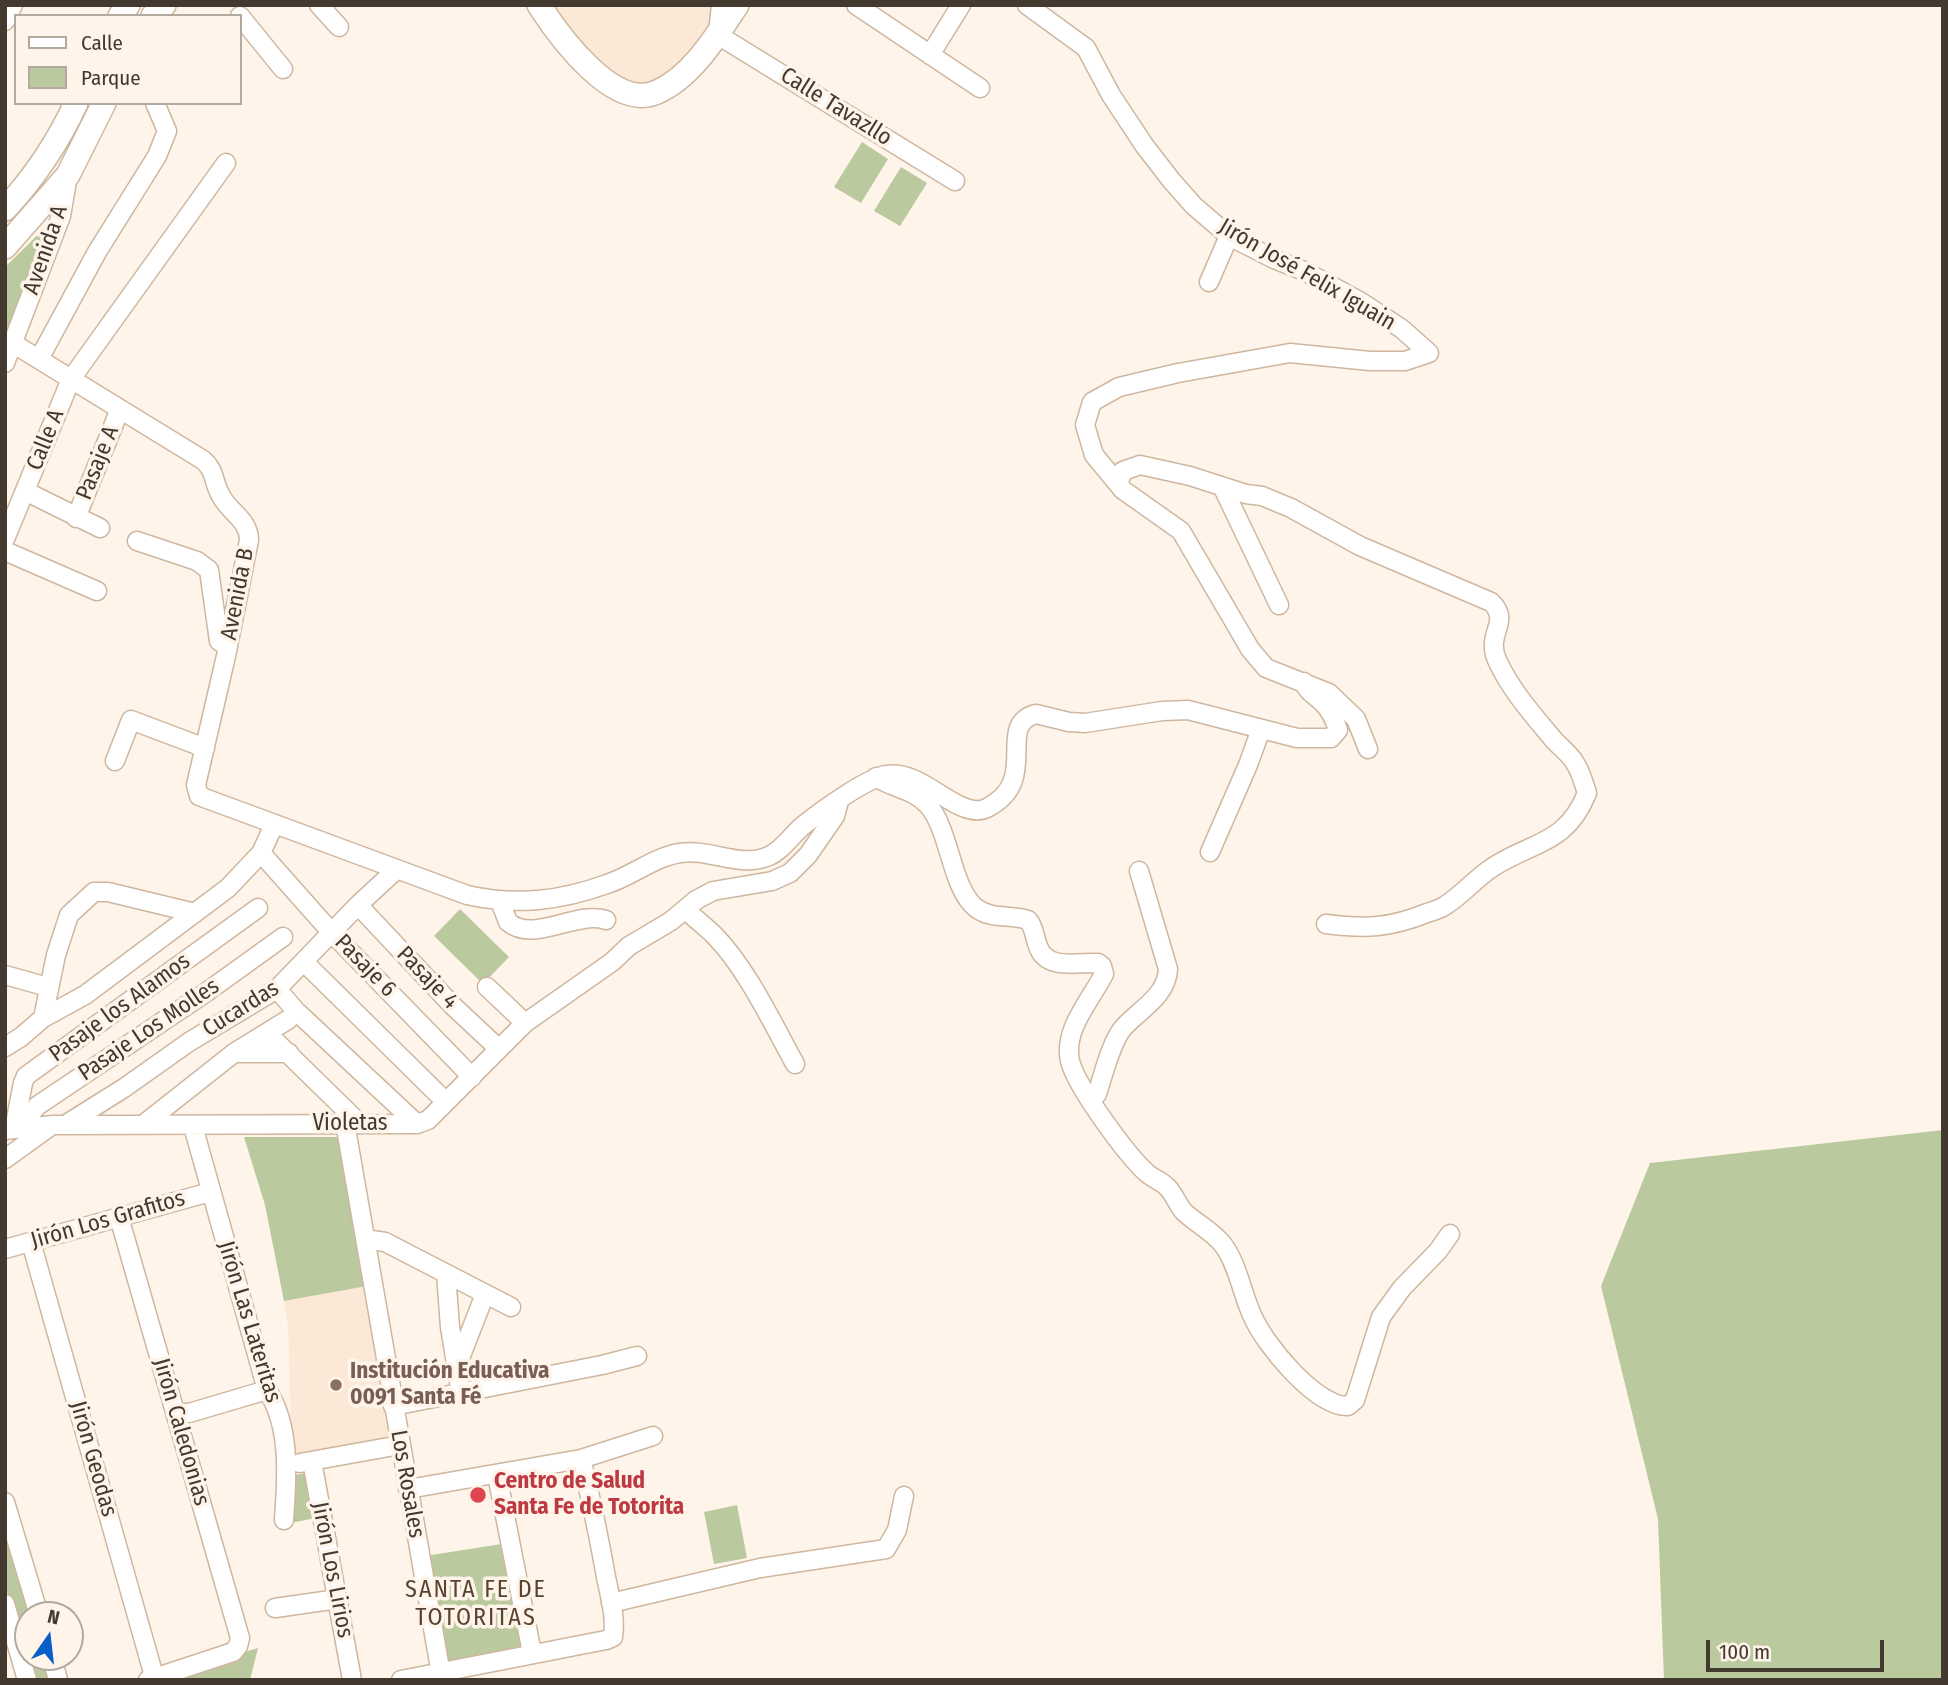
<!DOCTYPE html>
<meta charset="utf-8">
<style>
body{margin:0}
#map{position:relative;width:1948px;height:1685px;overflow:hidden;background:#fff4ea;font-family:"Fira Sans Condensed",sans-serif}
canvas{display:block}
.frame{position:absolute;inset:0;border:7px solid #43392f;pointer-events:none}
.legend{position:absolute;left:14px;top:14px;width:228px;height:91px;box-sizing:border-box;background:#fff4ea;border:2px solid #b4a99f;margin:0;padding:9px 12px;list-style:none;font-size:21px;color:#43392f}
.legend li{display:flex;align-items:center;gap:14px;height:35px}
.legend b{width:35px;border:2px solid #b4a99f}
.north{position:absolute;left:14px;top:1601px;width:70px;height:70px;box-sizing:border-box;background:#fff4ea;border:2px solid #b4a99f;border-radius:50%;rotate:14deg;font-size:19px;font-weight:700;line-height:28px;text-align:center;color:#43392f}
.north::after{content:'';display:block;margin:auto;width:24px;height:32px;background:#085fc8;clip-path:polygon(50% 0,100% 100%,50% 72%,0 100%)}
.scale{position:absolute;left:1706px;top:1640px;width:178px;height:32px;box-sizing:border-box;border:4px solid #43392f;border-top:0;padding-left:9px;font-size:21px;line-height:24px;white-space:nowrap;color:#43392f;-webkit-text-stroke:5px #fff4ea;paint-order:stroke}
</style>
<div id="map">
<canvas width="1948" height="1685"></canvas>
<div class="frame"></div>
<ul class="legend">
<li><b style="height:9px;background:#fff"></b>Calle</li>
<li><b style="height:19px;background:#bbc99e"></b>Parque</li>
</ul>
<div class="north">N</div>
<div class="scale">100 m</div>
</div>
<script>
const context = document.querySelector('canvas').getContext('2d');
context.lineJoin = 'round';
function fill(path, color) {
  context.fillStyle = color;
  context.fill(path, 'evenodd');
}
function trace(path, color, width, dash) {
  context.strokeStyle = color;
  context.lineWidth = width;
  context.lineCap = dash ? 'butt' : 'round';
  context.setLineDash(dash || []);
  context.stroke(path);
}
function label(font, color, halo, rows, align = 'center') {
  context.font = font + ' "Fira Sans Condensed",sans-serif';
  context.lineWidth = 7;
  context.setLineDash([]);
  context.textBaseline = 'middle';
  context.strokeStyle = halo;
  context.fillStyle = color;
  for (const [text, x, y, turn = 0] of rows) {
    context.save();
    context.translate(x, y);
    context.rotate((+turn || 0) * Math.PI / 180);
    context.textAlign = isNaN(turn) ? turn : align;
    if (halo) context.strokeText(text, 0, 0);
    context.fillText(text, 0, 0);
    context.restore();
  }
}
const built = new Path2D(`
 M 532,5 L 729,5 L 664,101 L 626,104 L 599,89 Z
 M 367,1286 L 391,1444 L 300,1460 L 292,1452 L 288,1326 L 284,1301 Z`);
const green = new Path2D(`
 M 862,142 L 888,159 L 861,203 L 834,187 Z
 M 901,167 L 927,183 L 900,226 L 874,211 Z
 M 56,217 L 5,346 L 5,267 Z
 M 460,909 L 509,957 L 483,984 L 434,936 Z
 M 1943,1130 L 1943,1680 L 1664,1680 L 1658,1519 L 1601,1286 L 1650,1163 Z
 M 244,1137 L 341,1137 L 367,1286 L 284,1301 L 265,1205 Z
 M 307,1473 L 316,1518 L 290,1523 L 296,1475 Z
 M 737,1505 L 747,1558 L 714,1564 L 704,1512 Z
 M 5,1517 L 34,1615 L 28,1615 L 28,1657 L 46,1657 L 52,1680 L 33,1680 L 5,1585 Z
 M 508,1543 L 528,1646 L 447,1662 L 425,1556 Z
 M 258,1648 L 250,1680 L 161,1680 L 167,1675 Z`);
const minor = new Path2D(`
 M 319,5 L 339,27
 M 721,5 L 718,33 L 726,40 L 955,181
 M 856,5 L 980,88
 M 1027,5 L 1086,48 L 1111,95 L 1144,145 L 1171,180 L 1194,206 L 1229,236 L 1274,259 L 1304,271 L 1361,302 L 1402,329 L 1429,353 L 1405,361 L 1370,361 L 1290,353 L 1178,373 L 1119,387 L 1092,402 L 1085,425 L 1094,455 L 1123,490 L 1181,531 L 1250,649 L 1266,668 L 1329,693 L 1356,719 L 1368,749
 M 240,16 L 283,69
 M 5,21 L 13,5
 M 930,55 L 961,5
 M 1209,282 L 1229,236
 M 14,344 L 203,460 C 215,470 213,481 220,494 C 228,512 249,519 249,540 L 226,656 L 196,785 L 199,796 L 467,895 C 516,906 560,901 607,884 C 632,876 654,857 680,853 C 710,848 740,869 769,856 C 783,850 793,833 805,824 C 821,811 867,778 886,775 C 923,768 959,822 987,808 C 1042,780 994,725 1036,714 L 1069,722 L 1085,723 L 1162,711 L 1188,710 L 1297,738 L 1331,738 L 1338,730 C 1335,720 1331,711 1323,703 C 1316,696 1306,691 1304,682
 M 39,359 L 97,252 L 157,156 L 167,131 L 155,103
 M 5,363 L 61,216 L 68,175
 M 1118,484 L 1123,471 L 1140,465 L 1190,476 L 1246,494 L 1262,496 L 1291,508 L 1360,546 L 1491,602 C 1512,622 1485,633 1497,660 C 1510,689 1533,715 1553,739 C 1560,747 1570,754 1575,763 C 1581,772 1584,784 1587,793 C 1566,845 1533,841 1493,867 C 1476,878 1463,894 1446,905 C 1441,909 1433,911 1427,913 C 1390,928 1365,929 1326,924
 M 1223,488 L 1279,605
 M 25,491 L 100,528
 M 76,518 L 120,409
 M 5,539 L 71,379 L 226,163
 M 137,541 L 197,561 L 209,570 L 219,641 L 227,646
 M 5,551 L 97,591
 M 115,761 L 131,720 L 205,748
 M 876,777 C 892,788 913,789 928,805 C 950,830 951,888 976,908 C 992,920 1011,914 1028,920 C 1035,928 1034,937 1038,946 C 1046,971 1078,962 1098,963 L 1102,966 L 1104,974 C 1090,1001 1063,1030 1070,1061 C 1076,1086 1128,1157 1148,1174 C 1154,1179 1161,1181 1166,1186 C 1174,1193 1177,1204 1184,1212 C 1197,1224 1214,1232 1224,1246 C 1238,1266 1242,1293 1252,1315 C 1264,1344 1316,1407 1348,1406 L 1355,1400 L 1381,1317 L 1402,1288 L 1438,1251 L 1450,1234
 M 1210,852 L 1248,765 L 1261,729
 M 261,853 L 332,933 L 472,1077
 M 500,901 L 508,922 C 534,944 576,910 606,920
 M 358,905 L 452,1005 L 499,1049
 M 685,909 C 694,918 705,926 714,935 C 746,967 773,1024 795,1064
 M 305,963 L 446,1102
 M 5,975 L 48,987
 M 487,987 L 525,1023
 M 277,989 L 296,1011 L 417,1124
 M 43,1018 L 56,955 L 69,915 L 94,892 L 108,892 L 195,913
 M 267,1033 L 359,1123
 M 5,1047 L 21,1037 L 43,1018 L 85,995 L 228,888 L 261,853 L 274,825
 M 234,1053 L 289,1053
 M 1091,1099 L 1097,1094 C 1103,1076 1111,1042 1123,1028 C 1139,1010 1167,996 1168,969 L 1139,871
 M 345,1123 L 442,1680
 M 144,1124 L 234,1053 L 289,1019
 M 65,1125 L 124,1088 L 189,1042 L 277,989 L 358,905 L 396,870
 M 193,1126 L 267,1390 C 291,1426 287,1478 284,1520
 M 14,1129 L 23,1083 L 26,1076 L 258,908
 M 19,1129 L 37,1106 L 208,991 L 283,937
 M 5,1130 L 53,1125 L 417,1124 L 428,1120 L 525,1023 L 612,962 L 629,946 L 671,921 L 696,900 L 713,891 L 772,881 L 790,873 L 808,855 L 835,816 L 839,801
 M 5,1159 L 48,1128
 M 119,1217 L 240,1638 L 238,1646 L 233,1652 L 148,1680
 M 365,1239 L 385,1242 L 511,1307
 M 31,1242 L 154,1676
 M 5,1249 L 210,1192
 M 446,1274 L 450,1327 L 461,1394
 M 457,1366 L 485,1294
 M 393,1406 L 602,1365 L 637,1356
 M 175,1413 L 189,1413 L 267,1390
 M 312,1461 L 352,1680
 M 300,1463 L 400,1445
 M 497,1475 L 532,1653
 M 408,1489 L 581,1459 L 653,1436
 M 5,1502 L 39,1615
 M 611,1603 L 760,1568 L 886,1549 L 897,1530 L 904,1496
 M 5,1604 L 27,1680
 M 275,1608 L 338,1599
 M 52,1657 L 58,1680
 M 401,1680 L 606,1640 L 613,1637 C 616,1617 610,1597 606,1577 C 599,1538 591,1498 581,1459`);
const major = new Path2D(`
 M 539,5 C 559,36 614,112 657,92 C 692,77 717,35 737,5
 M 120,16 L 128,5
 M 153,16 L 164,5
 M 5,209 C 35,177 58,142 76,103
 M 5,247 L 68,175 L 104,103`);
const markers = [
 [336,1385,7,"#8d6e63"],
 [478,1495,9,"#e0444e"]
];
const streetNames = [
 ["Calle Tavazllo",836,107,32],
 ["Avenida A",46,250,-71],
 ["Jirón José Felix Iguain",1307,275,30],
 ["Calle A",46,440,-68],
 ["Pasaje A",98,463,-68],
 ["Avenida B",238,594,-79],
 ["Pasaje 6",365,966,46],
 ["Pasaje 4",427,978,46],
 ["Pasaje los Alamos",120,1008,-36],
 ["Cucardas",241,1009,-32],
 ["Pasaje Los Molles",149,1030,-34],
 ["Violetas",350,1124],
 ["Jirón Los Grafitos",108,1220,-16],
 ["Jirón Las Lateritas",249,1322,73],
 ["Jirón Caledonias",181,1432,74],
 ["Jirón Geodas",93,1459,74],
 ["Los Rosales",407,1484,80],
 ["Jirón Los Lirios",332,1570,79]
];
const educationNames = [
 ["Institución Educativa",350,1372],
 ["0091 Santa Fé",350,1398]
];
const healthNames = [
 ["Centro de Salud",494,1482],
 ["Santa Fe de Totorita",494,1508]
];
const neighbourhoodNames = [
 ["SANTA FE DE",476,1590],
 ["TOTORITAS",476,1618]
];
fill(built, '#fbe8d6');
fill(green, '#bbc99e');
trace(minor, '#cfb69f', 21);
trace(major, '#cfb69f', 26);
trace(minor, '#fff', 18);
trace(major, '#fff', 23);
for (const [x, y, r, color] of markers) {
  const dot = new Path2D();
  dot.arc(x, y, r, 0, 2 * Math.PI);
  context.fillStyle = color;
  context.fill(dot);
  trace(dot, '#fff4ea', 2.5);
}
label('23px', '#43392f', '#fff4ea', streetNames);
label('bold 23px', '#785e54', '#fff4ea', educationNames, 'left');
label('bold 23px', '#be3a42', '#fff4ea', healthNames, 'left');
context.letterSpacing = '2px';
label('24px', '#59442f', '#fff4ea', neighbourhoodNames);
context.letterSpacing = '0px';
</script>
